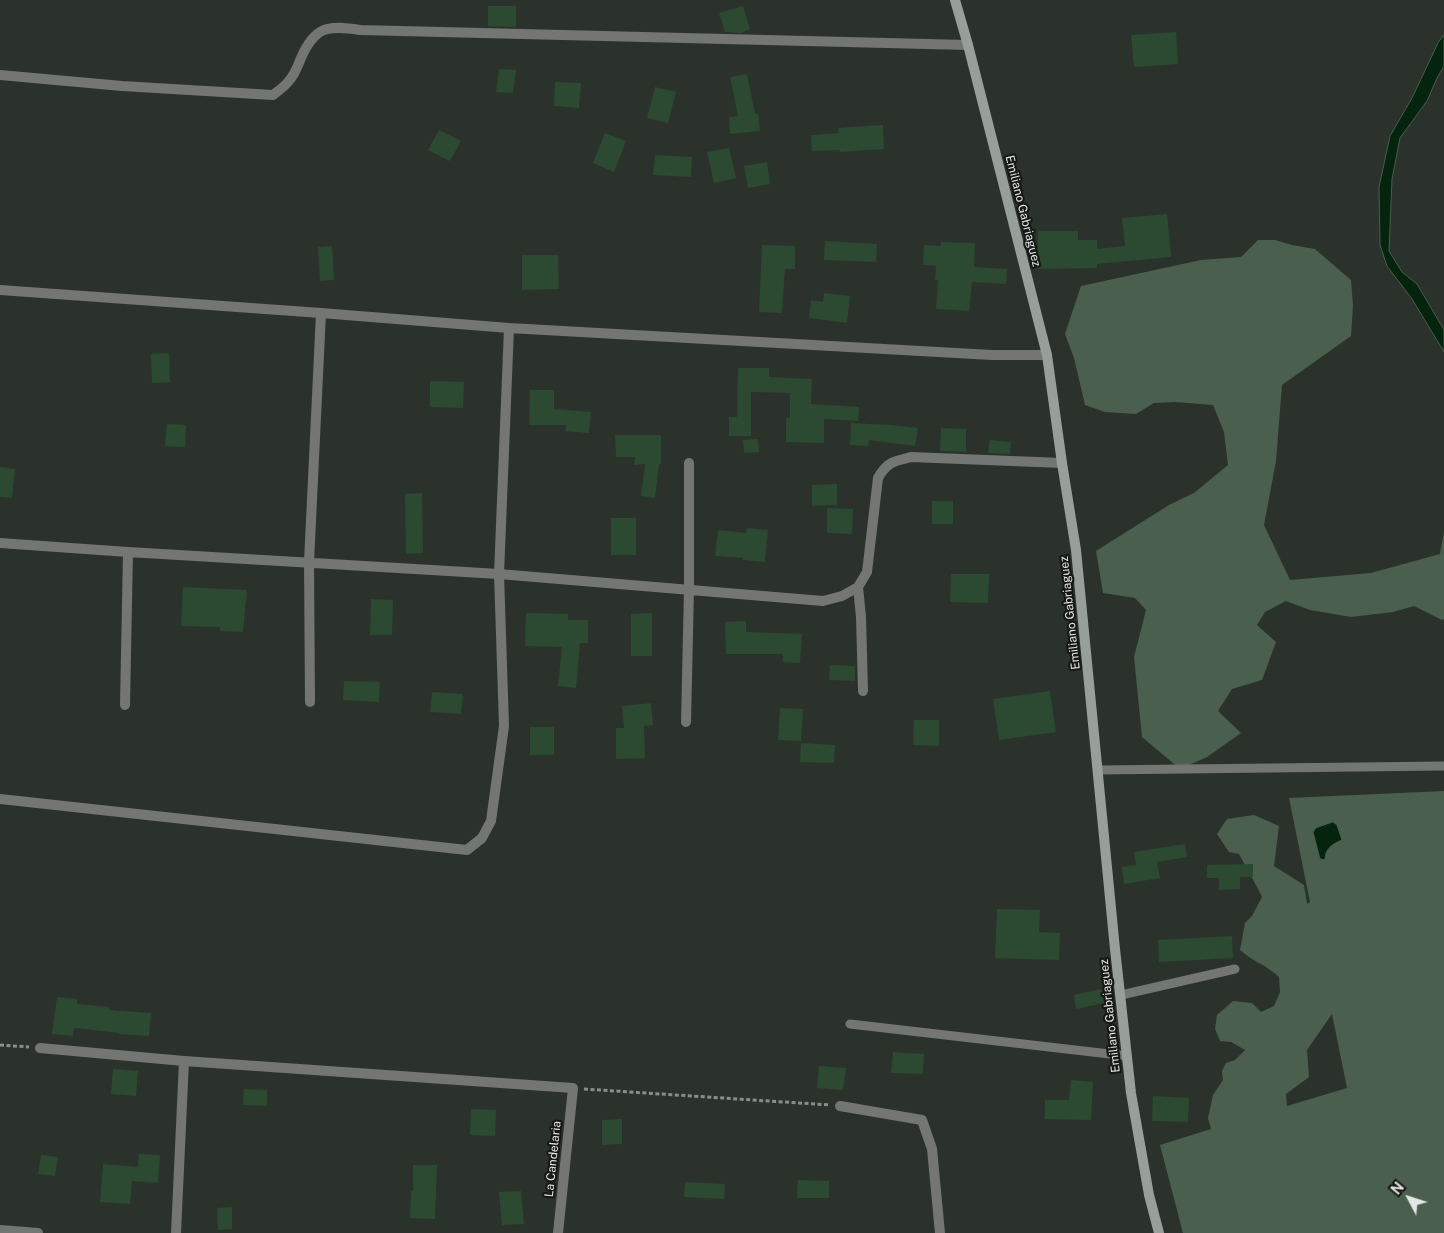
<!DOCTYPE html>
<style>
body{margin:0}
#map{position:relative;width:1444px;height:1233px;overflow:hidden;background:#2b322c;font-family:"Public Sans",sans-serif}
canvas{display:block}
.north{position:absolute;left:1384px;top:1173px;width:50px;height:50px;-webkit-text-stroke:4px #161916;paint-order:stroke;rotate:310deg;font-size:14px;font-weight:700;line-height:20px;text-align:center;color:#e2e7e3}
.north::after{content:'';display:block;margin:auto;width:18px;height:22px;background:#e2e7e3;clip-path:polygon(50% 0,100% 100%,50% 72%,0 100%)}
</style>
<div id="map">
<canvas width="1444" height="1233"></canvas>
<div class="north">N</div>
</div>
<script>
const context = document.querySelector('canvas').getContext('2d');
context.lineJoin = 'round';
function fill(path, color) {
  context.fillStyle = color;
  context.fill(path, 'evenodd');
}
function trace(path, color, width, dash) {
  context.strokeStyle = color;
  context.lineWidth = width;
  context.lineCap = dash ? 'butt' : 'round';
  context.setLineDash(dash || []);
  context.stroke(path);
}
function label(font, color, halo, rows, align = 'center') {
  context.font = font + ' "Public Sans",sans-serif';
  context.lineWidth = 4.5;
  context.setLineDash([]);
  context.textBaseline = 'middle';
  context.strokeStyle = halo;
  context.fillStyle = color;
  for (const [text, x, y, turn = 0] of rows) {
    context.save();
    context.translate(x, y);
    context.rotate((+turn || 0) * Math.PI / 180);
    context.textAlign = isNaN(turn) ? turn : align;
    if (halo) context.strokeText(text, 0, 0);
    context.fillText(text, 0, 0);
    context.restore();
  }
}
const green = new Path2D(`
 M 1258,240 L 1275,240 L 1292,245 L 1315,249 L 1351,280 L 1353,306 L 1351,336 L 1282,385 L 1276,461 L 1264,525 L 1290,580 L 1371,573 L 1440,554 L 1444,532 L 1444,619 L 1442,620 L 1414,606 L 1393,612 L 1351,617 L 1310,610 L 1286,601 L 1265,612 L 1257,625 L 1276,642 L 1262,680 L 1232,689 L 1218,711 L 1241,733 L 1207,757 L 1180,769 L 1142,737 L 1134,657 L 1146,610 L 1135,598 L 1103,593 L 1096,551 L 1169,505 L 1194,493 L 1228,465 L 1224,432 L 1213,405 L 1175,402 L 1154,403 L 1136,414 L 1105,412 L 1085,405 L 1074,358 L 1065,334 L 1081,286 L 1201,260 L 1241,257 Z
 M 1444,791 L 1444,1233 L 1183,1233 L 1160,1145 L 1211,1129 L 1208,1118 L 1213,1095 L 1223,1080 L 1222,1071 L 1226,1063 L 1235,1060 L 1245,1050 L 1231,1042 L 1220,1041 L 1215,1029 L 1217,1015 L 1233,1001 L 1252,1003 L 1261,1012 L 1274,1006 L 1280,992 L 1279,977 C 1267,965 1253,962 1240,950 L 1245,923 L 1252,916 L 1262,897 L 1256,885 L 1239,854 L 1229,852 L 1217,834 L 1227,819 L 1254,815 L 1279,826 L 1274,866 L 1304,885 L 1307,904 L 1310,902 L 1289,798 ZM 1332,1014 L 1347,1088 L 1287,1106 L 1286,1094 L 1309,1077 L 1307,1050 Z`);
const water = new Path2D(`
 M 1444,35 L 1444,66 L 1437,78 L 1427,101 L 1400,138 L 1392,179 L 1389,251 L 1402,272 L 1417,284 L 1444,330 L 1444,352 L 1412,299 L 1387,266 L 1380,245 L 1379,187 L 1390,136 L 1412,98 L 1438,43 Z
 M 1333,822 L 1337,825 L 1342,840 C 1332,844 1325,849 1325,860 L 1320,859 L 1313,832 L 1316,828 Z`);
const building = new Path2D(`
 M 488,6 L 516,6 L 516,27 L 488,26 Z
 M 743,6 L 750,29 L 741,33 L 725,32 L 719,13 Z
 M 1176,32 L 1178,64 L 1134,67 L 1131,35 Z
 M 499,69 L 516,70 L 513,93 L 496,92 Z
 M 747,74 L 755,114 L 758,114 L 760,131 L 730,134 L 729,117 L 738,116 L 730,77 Z
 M 555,82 L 581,83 L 579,108 L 554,106 Z
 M 655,87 L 676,92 L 668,123 L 647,118 Z
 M 883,125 L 884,149 L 840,152 L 840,150 L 812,151 L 811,135 L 839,133 L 838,128 Z
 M 439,130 L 461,141 L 450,161 L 428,150 Z
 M 605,133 L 626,141 L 614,172 L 593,163 Z
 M 729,148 L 736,178 L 714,183 L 707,152 Z
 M 655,155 L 692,157 L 691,177 L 653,175 Z
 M 767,162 L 770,184 L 748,188 L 744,166 Z
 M 1167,214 L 1171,257 L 1097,264 L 1097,268 L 1038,269 L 1038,231 L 1078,231 L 1078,240 L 1097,240 L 1097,249 L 1125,246 L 1122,218 Z
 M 825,241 L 877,244 L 876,262 L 824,260 Z
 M 941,242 L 975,243 L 974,267 L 1007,269 L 1006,284 L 972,282 L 969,311 L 936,309 L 938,280 L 935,280 L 936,266 L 923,265 L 924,245 L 941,246 Z
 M 762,245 L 795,246 L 795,269 L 785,269 L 782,313 L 759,312 Z
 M 332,246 L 334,280 L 320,281 L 318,247 Z
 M 522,255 L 558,255 L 559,289 L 522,290 Z
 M 824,293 L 850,296 L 847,323 L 809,318 L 811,300 L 823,302 Z
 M 169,353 L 170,382 L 152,383 L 151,354 Z
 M 738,368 L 769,368 L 769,377 L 812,379 L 811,404 L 859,407 L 858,421 L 824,419 L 824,443 L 786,442 L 786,418 L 790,418 L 790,393 L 751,392 L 751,436 L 729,436 L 729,417 L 737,417 Z
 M 430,381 L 464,382 L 463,408 L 430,407 Z
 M 530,390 L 554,390 L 554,409 L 591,412 L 589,433 L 565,431 L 566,425 L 529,425 Z
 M 851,423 L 892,425 L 918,428 L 915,446 L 869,440 L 868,446 L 850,445 Z
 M 167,424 L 186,425 L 185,447 L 165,446 Z
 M 941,428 L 966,429 L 966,452 L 940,451 Z
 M 615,435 L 661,435 L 661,464 L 659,464 L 655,498 L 641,496 L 645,464 L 634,465 L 635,457 L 616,457 Z
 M 758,439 L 759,452 L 744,453 L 743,440 Z
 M 990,440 L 1011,442 L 1010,454 L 988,453 Z
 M 0,467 L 15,469 L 12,498 L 0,497 Z
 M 837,484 L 837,505 L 812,506 L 812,485 Z
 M 422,493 L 423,553 L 406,554 L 405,494 Z
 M 932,501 L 953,501 L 953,524 L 932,524 Z
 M 827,508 L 853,509 L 852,534 L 827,533 Z
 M 611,518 L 636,518 L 636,555 L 611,555 Z
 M 747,528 L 768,530 L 765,562 L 743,560 L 743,558 L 715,556 L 718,530 L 746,533 Z
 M 951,574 L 989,574 L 988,603 L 950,602 Z
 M 183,587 L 247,590 L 243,632 L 220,631 L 220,627 L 181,626 Z
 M 371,599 L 393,600 L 392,635 L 370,635 Z
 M 526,613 L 568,614 L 568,620 L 588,620 L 588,643 L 580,643 L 576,688 L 558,686 L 562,647 L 525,646 Z
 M 652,613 L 652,656 L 631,656 L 631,614 Z
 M 746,621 L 746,632 L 802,634 L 800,663 L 783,662 L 783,654 L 726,654 L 725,622 Z
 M 830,665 L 855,666 L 855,681 L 829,680 Z
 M 344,681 L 380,682 L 379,702 L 343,700 Z
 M 1050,691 L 1056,732 L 999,740 L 993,699 Z
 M 432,692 L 463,694 L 461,714 L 430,712 Z
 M 651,703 L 653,725 L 644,726 L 645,758 L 616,759 L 616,728 L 624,728 L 622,706 Z
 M 780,708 L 803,709 L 801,741 L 778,740 Z
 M 914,720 L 939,720 L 939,746 L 913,745 Z
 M 530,727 L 554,727 L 554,755 L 530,755 Z
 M 801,743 L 835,745 L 834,763 L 800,762 Z
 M 1185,844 L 1187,857 L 1157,862 L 1160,878 L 1124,884 L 1122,867 L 1136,865 L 1134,852 Z
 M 1253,864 L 1253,877 L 1240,877 L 1240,889 L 1219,890 L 1219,878 L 1207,878 L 1207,865 Z
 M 997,909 L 1040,910 L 1039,932 L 1060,933 L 1059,960 L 995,958 Z
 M 1232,936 L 1233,958 L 1159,962 L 1158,940 Z
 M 1101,989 L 1104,1003 L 1076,1009 L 1074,995 Z
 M 57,997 L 77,999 L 77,1004 L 109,1007 L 109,1010 L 151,1013 L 149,1036 L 119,1034 L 119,1033 L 74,1028 L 73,1036 L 52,1034 Z
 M 893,1052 L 924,1054 L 923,1074 L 891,1073 Z
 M 819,1066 L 846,1068 L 843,1090 L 817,1088 Z
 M 113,1069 L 138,1071 L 136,1096 L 111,1094 Z
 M 1071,1080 L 1093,1082 L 1091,1120 L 1045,1119 L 1045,1100 L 1069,1100 Z
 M 244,1089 L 267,1090 L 267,1106 L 243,1105 Z
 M 1153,1096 L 1189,1098 L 1188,1122 L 1152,1121 Z
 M 471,1109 L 496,1110 L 495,1136 L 470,1135 Z
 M 622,1119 L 622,1144 L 602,1145 L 602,1120 Z
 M 139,1154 L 160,1155 L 158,1183 L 132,1181 L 130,1204 L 100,1202 L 103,1164 L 138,1167 Z
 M 41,1155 L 58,1157 L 55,1176 L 38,1174 Z
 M 413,1165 L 437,1165 L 435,1219 L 410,1218 L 411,1191 L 413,1191 Z
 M 798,1180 L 829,1181 L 829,1198 L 797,1198 Z
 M 685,1182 L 725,1184 L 724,1199 L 684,1197 Z
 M 521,1191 L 524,1224 L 502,1225 L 499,1192 Z
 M 232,1207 L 232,1229 L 218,1230 L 217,1208 Z`);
const path = new Path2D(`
 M 0,1045 L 29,1047
 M 584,1089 L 830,1105`);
const lane = new Path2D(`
 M 1098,770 L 1444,766
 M 1121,995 L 1235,969
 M 850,1024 L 1127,1056`);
const street = new Path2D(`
 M 0,75 L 122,86 L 273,95 C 278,91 284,87 288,82 C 294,76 298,66 301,58 C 315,26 328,25 360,30 L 968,45
 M 0,290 L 321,313 L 509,328 L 992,355 L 1047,355
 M 0,543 L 128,552 L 499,574 L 823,601 L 842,596 L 858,587 L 867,572 L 878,478 C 887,462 894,461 911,457 L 1062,463
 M 858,587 L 861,617 L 863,691
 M 310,702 L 309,562 L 321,313
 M 125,705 L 128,552
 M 686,722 L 689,590 L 689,463
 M 0,799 L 467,850 L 482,838 L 491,821 L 504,726 L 499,574 L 509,328
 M 40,1048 L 184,1061 L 573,1088 L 558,1233
 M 840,1106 L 922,1120 L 932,1149 L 940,1233
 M 0,1230 L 38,1233
 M 176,1233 L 184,1061`);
const secondary = new Path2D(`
 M 955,0 L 968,45 L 1047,355 L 1062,463 L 1076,550 L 1115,949 L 1131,1093 L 1149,1195 L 1159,1233`);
const streetNames = [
 ["Emiliano Gabriaguez",1023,211,76],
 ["Emiliano Gabriaguez",1070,613,-96],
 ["Emiliano Gabriaguez",1110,1016,-96],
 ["La Candelaria",553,1159,-84]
];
fill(green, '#4b5f4e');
fill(water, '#05240e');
trace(water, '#475e4e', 1);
fill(building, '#2b4a31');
trace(path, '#888e89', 3, [4, 2.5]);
trace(lane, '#737673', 9);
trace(street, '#737673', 10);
trace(secondary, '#989e99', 10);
label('12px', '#e2e7e3', '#161916', streetNames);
</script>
